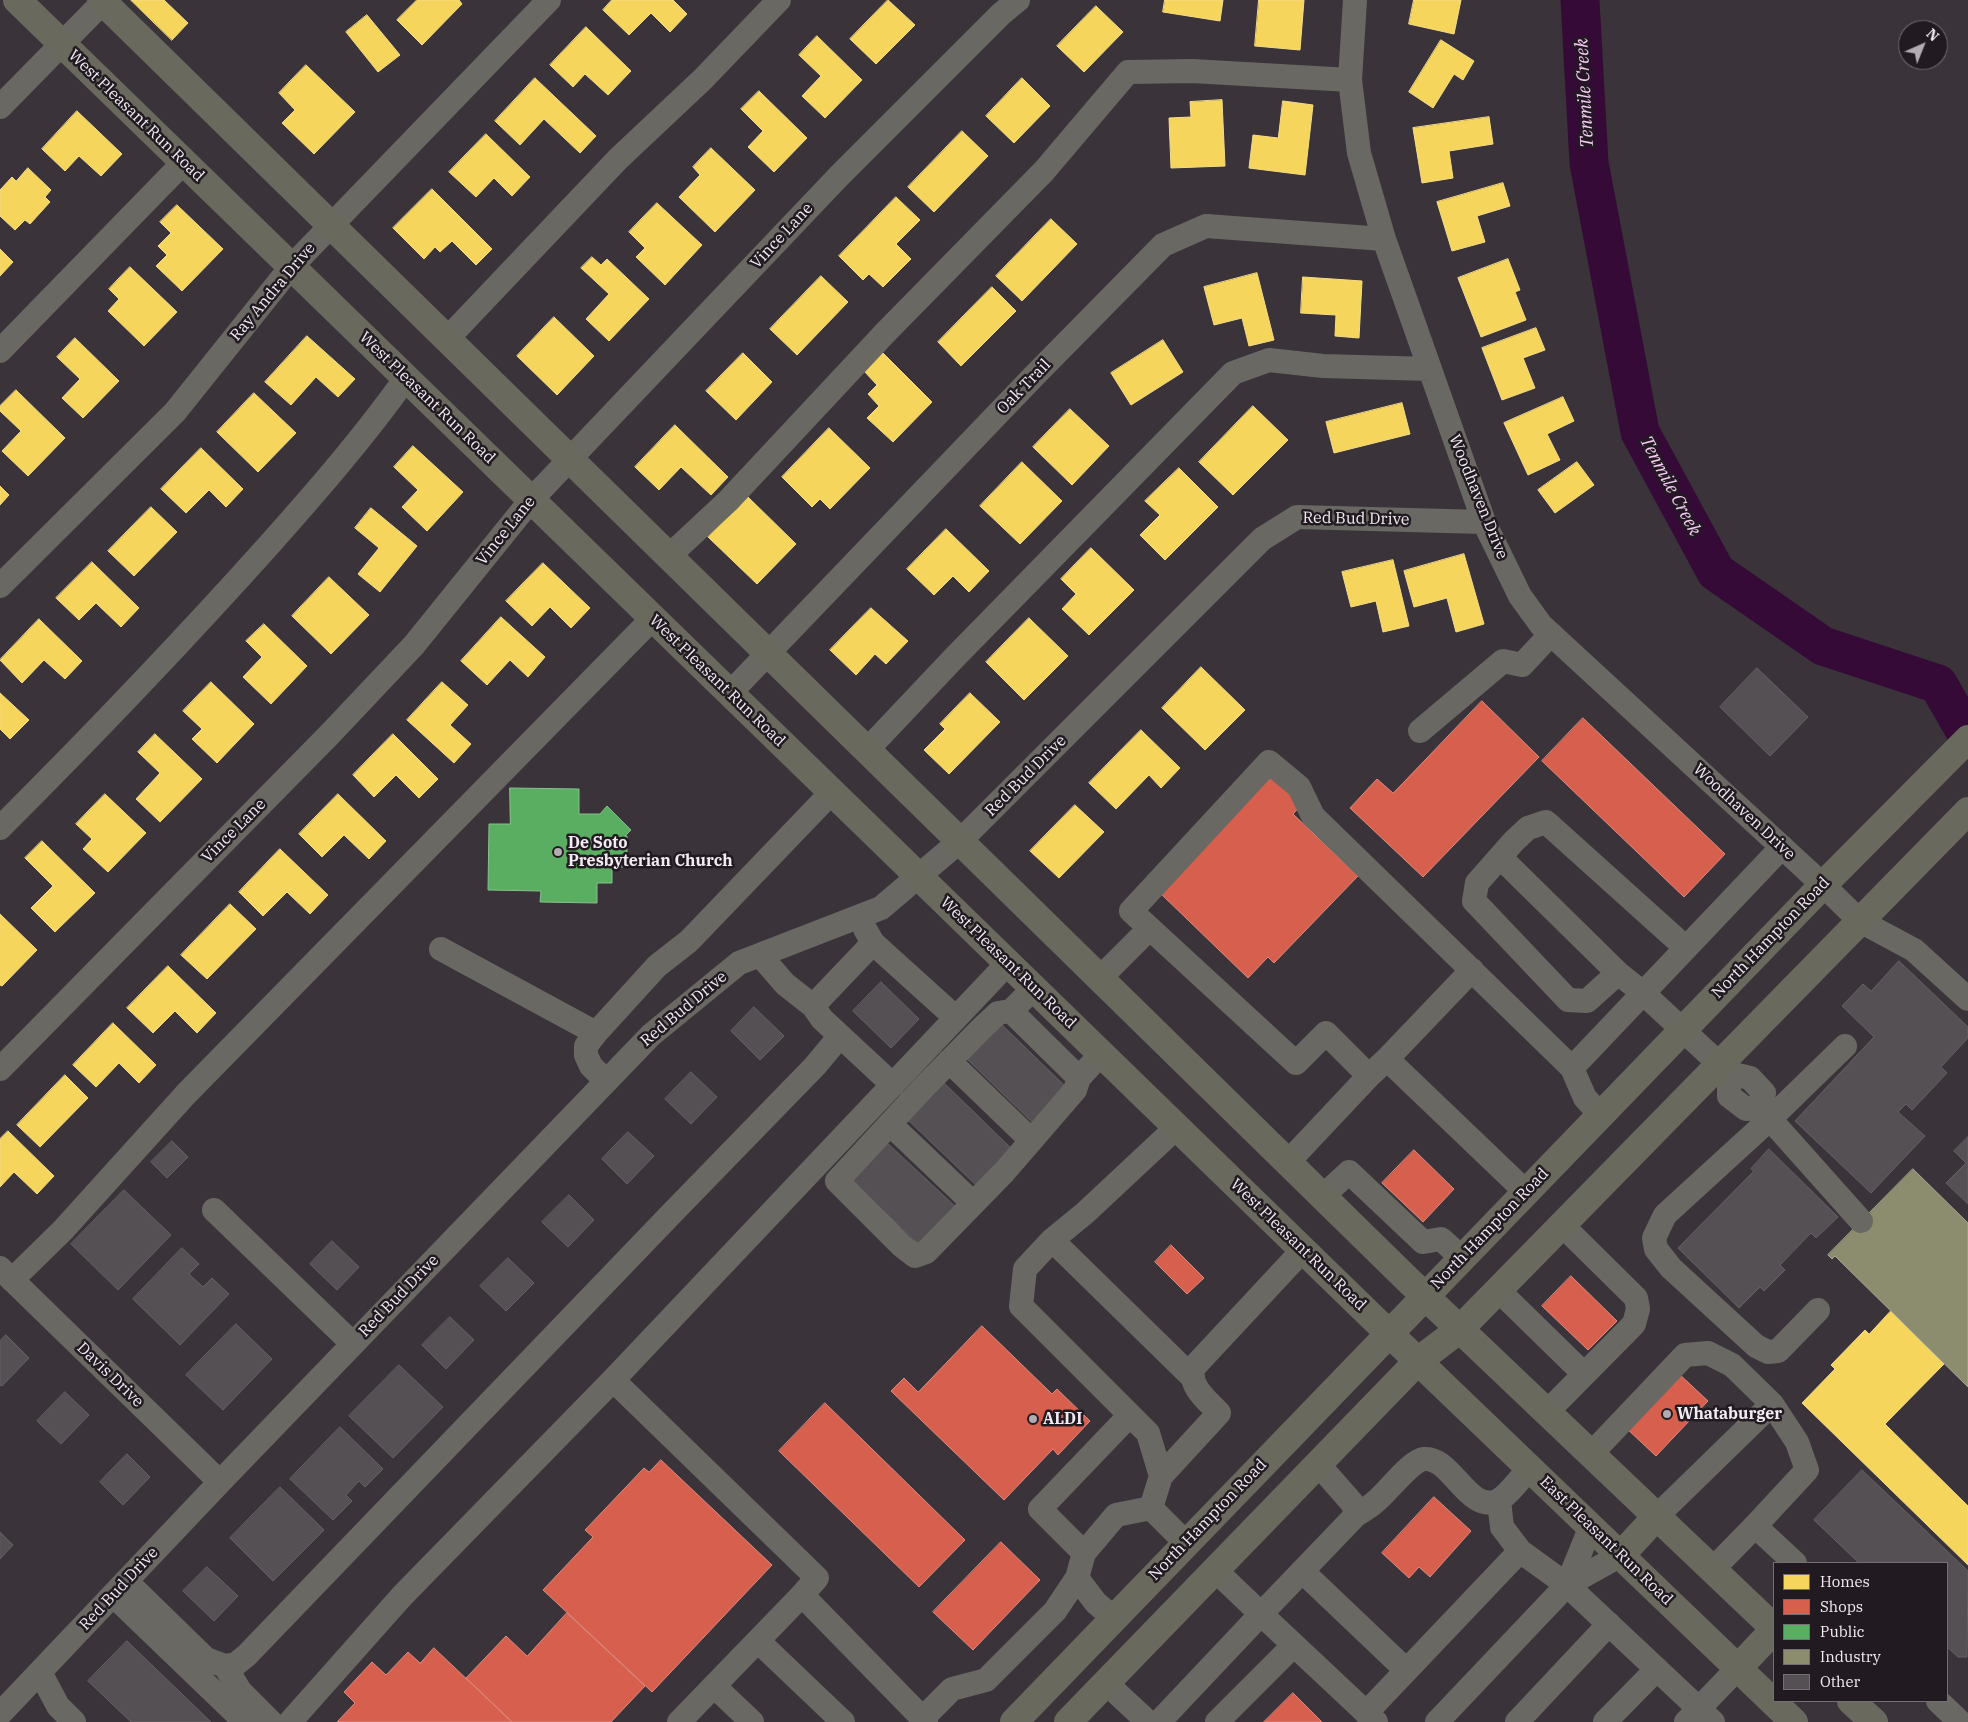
<!DOCTYPE html>
<style>
body{margin:0}
#map{position:relative;width:1968px;height:1722px;overflow:hidden;background:#3a343a;font-family:"IBM Plex Serif",serif}
canvas{display:block}
.legend{position:absolute;left:1773px;top:1562px;width:175px;height:140px;box-sizing:border-box;background:#211b21;border:1px solid #756e75;margin:0;padding:6px 9px;list-style:none;font-size:15px;color:#f3ebf3}
.legend li{display:flex;align-items:center;gap:10px;height:25px}
.legend b{width:25px;border:1px solid #756e75}
.north{position:absolute;left:1898px;top:20px;width:50px;height:50px;box-sizing:border-box;background:#211b21;border:1px solid #756e75;border-radius:50%;rotate:44deg;font-size:14px;font-weight:700;line-height:20px;text-align:center;color:#f3ebf3}
.north::after{content:'';display:block;margin:auto;width:18px;height:22px;background:#b2abb2;clip-path:polygon(50% 0,100% 100%,50% 72%,0 100%)}
</style>
<div id="map">
<canvas width="1968" height="1722"></canvas>
<ul class="legend">
<li><b style="height:14px;background:#f6d55c"></b>Homes</li>
<li><b style="height:14px;background:#d6604d"></b>Shops</li>
<li><b style="height:14px;background:#5aae61"></b>Public</li>
<li><b style="height:14px;background:#8c8c6e"></b>Industry</li>
<li><b style="height:14px;background:#545054"></b>Other</li>
</ul>
<div class="north">N</div>
</div>
<script>
const context = document.querySelector('canvas').getContext('2d');
context.lineJoin = 'round';
function fill(path, color) {
  context.fillStyle = color;
  context.fill(path, 'evenodd');
}
function trace(path, color, width, dash) {
  context.strokeStyle = color;
  context.lineWidth = width;
  context.lineCap = dash ? 'butt' : 'round';
  context.setLineDash(dash || []);
  context.stroke(path);
}
function label(font, color, halo, rows, align = 'center') {
  context.font = font + ' "IBM Plex Serif",serif';
  context.lineWidth = 5;
  context.setLineDash([]);
  context.textBaseline = 'middle';
  context.strokeStyle = halo;
  context.fillStyle = color;
  for (const [text, x, y, turn = 0] of rows) {
    context.save();
    context.translate(x, y);
    context.rotate((+turn || 0) * Math.PI / 180);
    context.textAlign = isNaN(turn) ? turn : align;
    if (halo) context.strokeText(text, 0, 0);
    context.fillText(text, 0, 0);
    context.restore();
  }
}
const homes = new Path2D(`
 M 131,0 L 164,0 L 188,23 L 172,40 Z
 M 417,0 L 459,0 L 462,4 L 422,45 L 397,20 Z
 M 612,0 L 673,0 L 687,14 L 670,32 L 651,13 L 629,35 L 603,10 Z
 M 888,0 L 915,25 L 876,64 L 850,39 Z
 M 1165,0 L 1223,0 L 1220,21 L 1163,12 Z
 M 1259,0 L 1304,0 L 1300,50 L 1255,46 Z
 M 1414,0 L 1461,0 L 1454,34 L 1409,24 Z
 M 1096,6 L 1123,32 L 1084,72 L 1057,46 Z
 M 367,15 L 400,55 L 378,72 L 346,32 Z
 M 586,27 L 631,71 L 608,95 L 585,74 L 573,87 L 550,65 Z
 M 817,36 L 862,80 L 825,118 L 802,96 L 821,76 L 799,55 Z
 M 1441,40 L 1474,61 L 1463,80 L 1454,74 L 1433,108 L 1409,92 Z
 M 306,65 L 355,112 L 314,154 L 282,123 L 295,110 L 279,93 Z
 M 535,78 L 596,136 L 580,153 L 544,119 L 520,145 L 495,121 Z
 M 1022,78 L 1050,106 L 1014,143 L 986,116 Z
 M 759,91 L 807,138 L 774,172 L 748,147 L 763,131 L 741,109 Z
 M 1222,100 L 1225,166 L 1171,168 L 1169,118 L 1191,117 L 1190,102 Z
 M 1283,101 L 1313,105 L 1305,175 L 1249,168 L 1253,135 L 1278,138 Z
 M 77,111 L 122,154 L 101,176 L 79,156 L 65,171 L 42,149 Z
 M 1489,117 L 1493,144 L 1449,151 L 1453,178 L 1422,183 L 1413,128 Z
 M 962,131 L 988,156 L 934,212 L 908,187 Z
 M 486,134 L 530,177 L 512,196 L 494,178 L 476,197 L 449,172 Z
 M 711,148 L 755,190 L 715,232 L 679,197 L 700,175 L 693,167 Z
 M 28,168 L 51,190 L 45,197 L 50,202 L 30,224 L 25,220 L 15,230 L 0,216 L 0,190 L 12,177 L 16,181 Z
 M 1503,183 L 1510,206 L 1477,216 L 1485,242 L 1452,251 L 1437,202 Z
 M 432,189 L 492,249 L 476,265 L 452,241 L 440,252 L 435,247 L 424,259 L 393,228 Z
 M 896,197 L 920,220 L 896,244 L 911,259 L 883,287 L 869,274 L 863,280 L 839,256 Z
 M 657,203 L 702,245 L 665,285 L 636,257 L 645,248 L 629,232 Z
 M 177,205 L 223,249 L 182,291 L 156,266 L 167,255 L 158,246 L 171,233 L 160,222 Z
 M 1051,219 L 1077,244 L 1022,301 L 996,276 Z
 M 0,249 L 13,262 L 0,276 Z
 M 592,257 L 601,265 L 607,259 L 649,299 L 609,341 L 586,319 L 609,294 L 581,268 Z
 M 1508,259 L 1520,290 L 1515,292 L 1526,320 L 1481,337 L 1458,278 Z
 M 130,267 L 177,312 L 144,346 L 108,311 L 119,299 L 109,289 Z
 M 1257,273 L 1274,340 L 1249,346 L 1242,318 L 1214,325 L 1204,287 Z
 M 821,276 L 848,302 L 797,355 L 770,329 Z
 M 1303,277 L 1362,281 L 1359,338 L 1335,336 L 1336,315 L 1301,313 Z
 M 992,287 L 1016,311 L 961,366 L 938,342 Z
 M 554,317 L 594,356 L 557,395 L 517,356 Z
 M 1536,328 L 1545,350 L 1523,358 L 1535,388 L 1502,400 L 1482,348 Z
 M 307,336 L 355,379 L 338,397 L 316,377 L 291,405 L 265,382 Z
 M 75,338 L 119,381 L 83,418 L 62,398 L 80,379 L 57,357 Z
 M 1163,340 L 1183,372 L 1131,405 L 1111,373 Z
 M 882,352 L 932,402 L 893,442 L 867,418 L 879,406 L 868,394 L 877,385 L 864,371 Z
 M 743,353 L 772,382 L 736,420 L 706,391 Z
 M 16,390 L 65,438 L 28,476 L 2,451 L 21,431 L 0,411 L 0,406 Z
 M 254,393 L 296,433 L 258,472 L 217,432 Z
 M 1563,397 L 1574,421 L 1547,434 L 1560,460 L 1528,475 L 1504,423 Z
 M 1402,403 L 1410,434 L 1334,453 L 1326,422 Z
 M 1253,406 L 1288,440 L 1233,495 L 1199,462 Z
 M 1070,409 L 1109,446 L 1072,485 L 1033,447 Z
 M 675,425 L 728,477 L 711,495 L 681,467 L 659,490 L 635,467 Z
 M 829,428 L 870,468 L 830,509 L 820,499 L 812,507 L 782,477 Z
 M 413,446 L 463,492 L 427,531 L 402,507 L 418,490 L 394,467 Z
 M 201,448 L 243,489 L 226,507 L 209,490 L 186,513 L 161,489 Z
 M 1022,462 L 1062,501 L 1020,544 L 980,506 Z
 M 1577,462 L 1594,485 L 1555,513 L 1538,490 Z
 M 1179,468 L 1218,507 L 1165,560 L 1140,535 L 1160,515 L 1145,501 Z
 M 0,486 L 9,495 L 0,505 Z
 M 747,496 L 796,544 L 757,584 L 708,537 Z
 M 151,507 L 177,532 L 134,576 L 108,551 Z
 M 371,508 L 417,546 L 380,592 L 358,574 L 379,548 L 355,528 Z
 M 946,529 L 989,571 L 969,592 L 953,576 L 934,595 L 907,569 Z
 M 1091,548 L 1134,590 L 1089,635 L 1062,609 L 1076,594 L 1061,579 Z
 M 1464,554 L 1484,624 L 1456,632 L 1447,598 L 1414,607 L 1404,571 Z
 M 1393,560 L 1409,626 L 1383,632 L 1376,601 L 1351,607 L 1342,572 Z
 M 92,562 L 139,608 L 121,627 L 96,603 L 79,620 L 56,598 Z
 M 543,563 L 590,608 L 571,628 L 550,607 L 532,626 L 506,601 Z
 M 329,577 L 369,615 L 331,654 L 292,616 Z
 M 871,608 L 908,641 L 886,664 L 875,654 L 856,675 L 830,650 Z
 M 501,617 L 545,657 L 528,677 L 510,660 L 487,685 L 461,661 Z
 M 1029,618 L 1068,656 L 1024,700 L 986,662 Z
 M 39,619 L 82,661 L 65,679 L 44,660 L 22,683 L 0,660 Z
 M 264,624 L 307,666 L 271,704 L 243,677 L 262,657 L 246,641 Z
 M 1201,667 L 1245,710 L 1205,750 L 1162,708 Z
 M 211,682 L 254,724 L 217,763 L 192,739 L 202,729 L 183,711 Z
 M 442,682 L 468,705 L 450,725 L 471,744 L 454,763 L 407,720 Z
 M 0,693 L 29,720 L 10,739 L 0,729 Z
 M 970,693 L 1000,722 L 949,774 L 924,750 L 945,729 L 940,724 Z
 M 1141,730 L 1180,768 L 1161,788 L 1149,775 L 1116,809 L 1089,783 Z
 M 155,734 L 202,779 L 160,822 L 136,799 L 160,773 L 138,752 Z
 M 393,734 L 438,779 L 419,798 L 396,775 L 374,797 L 353,775 Z
 M 105,794 L 146,833 L 108,872 L 83,849 L 92,839 L 76,824 Z
 M 338,794 L 386,841 L 369,859 L 344,835 L 322,857 L 299,834 Z
 M 1075,805 L 1104,832 L 1059,878 L 1030,851 Z
 M 42,841 L 95,893 L 55,932 L 31,908 L 53,886 L 25,858 Z
 M 280,849 L 328,895 L 310,914 L 287,892 L 263,916 L 239,892 Z
 M 230,904 L 256,929 L 207,979 L 181,955 Z
 M 0,914 L 37,950 L 2,986 L 0,985 Z
 M 168,966 L 216,1013 L 197,1033 L 175,1011 L 153,1033 L 127,1008 Z
 M 113,1023 L 156,1065 L 139,1083 L 119,1063 L 96,1087 L 73,1065 Z
 M 65,1075 L 88,1098 L 40,1147 L 17,1125 Z
 M 8,1131 L 54,1176 L 37,1194 L 14,1172 L 0,1187 L 0,1139 Z
 M 1891,1311 L 1944,1364 L 1885,1424 L 1968,1506 L 1968,1565 L 1802,1403 L 1835,1369 L 1831,1365 L 1865,1330 L 1869,1334 Z`);
const shops = new Path2D(`
 M 1482,701 L 1539,757 L 1423,877 L 1350,808 L 1377,779 L 1393,793 Z
 M 1583,718 L 1725,854 L 1684,897 L 1542,761 Z
 M 1274,771 L 1305,801 L 1293,814 L 1358,876 L 1274,963 L 1268,957 L 1248,978 L 1158,891 Z
 M 1414,1150 L 1454,1189 L 1423,1222 L 1382,1183 Z
 M 1171,1245 L 1204,1278 L 1187,1294 L 1155,1262 Z
 M 1571,1276 L 1617,1321 L 1588,1350 L 1542,1306 Z
 M 982,1326 L 1052,1394 L 1057,1389 L 1090,1421 L 1058,1455 L 1053,1449 L 1004,1500 L 891,1391 L 904,1378 L 918,1392 Z
 M 1677,1372 L 1708,1401 L 1656,1456 L 1625,1427 Z
 M 825,1403 L 965,1540 L 919,1587 L 779,1451 Z
 M 661,1460 L 772,1565 L 652,1692 L 543,1590 L 593,1537 L 585,1530 L 644,1468 L 649,1472 Z
 M 1434,1497 L 1471,1531 L 1430,1577 L 1419,1567 L 1409,1578 L 1382,1553 Z
 M 1001,1542 L 1040,1580 L 973,1650 L 933,1612 Z
 M 567,1613 L 645,1686 L 611,1722 L 512,1722 L 466,1678 L 506,1636 L 527,1656 Z
 M 434,1648 L 512,1722 L 337,1722 L 355,1703 L 344,1692 L 372,1662 L 386,1675 L 408,1652 L 420,1663 Z
 M 1293,1693 L 1322,1722 L 1264,1722 Z`);
const public = new Path2D(`
 M 510,788 L 579,789 L 579,814 L 600,814 L 607,806 L 631,830 L 625,836 L 627,836 L 627,867 L 612,867 L 612,883 L 597,883 L 597,903 L 540,902 L 541,891 L 488,890 L 489,824 L 510,824 Z`);
const industry = new Path2D(`
 M 1913,1169 L 1968,1223 L 1968,1387 L 1835,1256 L 1832,1259 L 1828,1255 Z`);
const river = new Path2D(`
 M 1580,0 L 1589,163 L 1640,432 L 1716,572 L 1823,646 L 1938,684 L 1968,736`);
const building = new Path2D(`
 M 1757,668 L 1808,717 L 1770,756 L 1720,707 Z
 M 1899,961 L 1968,1027 L 1968,1038 L 1941,1067 L 1947,1073 L 1912,1110 L 1906,1104 L 1898,1112 L 1925,1136 L 1871,1193 L 1795,1121 L 1874,1037 L 1842,1006 L 1863,984 L 1871,991 Z
 M 881,982 L 919,1019 L 891,1048 L 853,1011 Z
 M 754,1007 L 784,1036 L 760,1060 L 731,1031 Z
 M 998,1021 L 1067,1088 L 1033,1123 L 964,1056 Z
 M 691,1072 L 717,1097 L 691,1124 L 665,1099 Z
 M 941,1080 L 1014,1151 L 979,1188 L 906,1118 Z
 M 628,1132 L 654,1156 L 627,1184 L 602,1159 Z
 M 1968,1137 L 1968,1204 L 1946,1183 L 1966,1163 L 1954,1151 Z
 M 884,1140 L 958,1209 L 922,1247 L 848,1178 Z
 M 172,1141 L 188,1157 L 167,1178 L 151,1162 Z
 M 1769,1149 L 1838,1217 L 1816,1238 L 1811,1233 L 1780,1265 L 1785,1270 L 1764,1291 L 1760,1287 L 1739,1308 L 1678,1248 L 1754,1171 L 1751,1169 Z
 M 124,1190 L 171,1235 L 118,1290 L 71,1244 Z
 M 569,1195 L 594,1220 L 568,1247 L 542,1222 Z
 M 332,1241 L 359,1267 L 337,1290 L 310,1264 Z
 M 182,1248 L 199,1264 L 189,1274 L 203,1287 L 212,1278 L 229,1294 L 180,1345 L 133,1299 Z
 M 508,1258 L 534,1283 L 506,1311 L 480,1286 Z
 M 450,1317 L 474,1340 L 446,1369 L 422,1345 Z
 M 236,1324 L 272,1359 L 223,1410 L 186,1375 Z
 M 6,1335 L 29,1358 L 2,1386 L 0,1385 L 0,1341 Z
 M 399,1365 L 443,1407 L 393,1458 L 349,1416 Z
 M 65,1392 L 89,1415 L 61,1444 L 37,1421 Z
 M 340,1427 L 383,1469 L 365,1487 L 359,1481 L 346,1495 L 352,1501 L 333,1520 L 290,1479 Z
 M 127,1454 L 150,1477 L 123,1505 L 100,1482 Z
 M 1862,1470 L 1968,1571 L 1967,1657 L 1958,1657 L 1947,1647 L 1947,1563 L 1859,1563 L 1814,1520 Z
 M 280,1487 L 324,1530 L 273,1581 L 230,1538 Z
 M 0,1532 L 13,1545 L 0,1559 Z
 M 207,1567 L 238,1596 L 214,1621 L 183,1591 Z
 M 127,1641 L 211,1722 L 131,1722 L 88,1681 Z`);
const minor = new Path2D(`
 M 1355,0 L 1350,80 L 1359,153 L 1384,239 L 1484,522 L 1520,596 L 1541,625 L 1823,885 L 1860,921 L 1914,950 L 1968,999
 M 0,107 L 103,2
 M 447,339 L 618,159 L 703,79 L 779,0
 M 0,351 L 184,162
 M 669,556 L 728,501 L 885,333 L 1044,171 L 1128,72 L 1192,71 L 1350,80
 M 0,586 L 175,412 L 291,267 L 549,0
 M 730,693 L 1033,377 L 1163,245 L 1206,226 L 1384,239
 M 1420,731 L 1503,661 L 1522,665 L 1551,634
 M 867,750 L 954,658 L 1233,373 L 1269,360 L 1323,366 L 1430,369
 M 0,828 C 92,736 182,642 269,545 C 317,491 364,437 406,378
 M 1500,857 L 1618,973
 M 865,929 L 873,943 L 956,1018
 M 873,943 L 813,1006 L 822,1019 L 893,1085
 M 1686,948 L 1546,822 L 1528,828 L 1514,841 L 1477,883 L 1474,901 L 1568,1000 L 1587,1001 L 1618,973 L 1643,993 L 1729,1073 L 1750,1078 L 1764,1093 L 1757,1108
 M 441,949 L 596,1033
 M 760,955 L 785,984 L 813,1006
 M 1100,978 L 1149,929
 M 1034,988 L 1011,1011 L 998,1013 L 982,1028 L 924,1087 L 837,1181 L 902,1246 L 915,1256 L 926,1252 L 1005,1171 L 1075,1090 L 1079,1078 L 1101,1054
 M 1011,1011 L 1079,1078
 M 1387,1059 L 1472,970
 M 949,1061 L 1031,1140
 M 1572,1068 L 1585,1098 L 1601,1115
 M 0,1069 L 330,734 L 414,645 L 531,500 L 839,176 L 1001,14 L 1018,0
 M 1729,1073 L 1729,1096 L 1746,1109 L 1757,1108 L 1770,1119 L 1861,1221
 M 606,1081 L 591,1066 L 586,1055 L 586,1046 L 596,1033 L 657,966 L 689,941 L 832,792
 M 890,1124 L 973,1203
 M 1177,1127 L 1085,1213 L 1052,1240 L 1025,1269 L 1021,1306 L 1148,1433 L 1161,1476 L 1151,1508 L 1186,1543
 M 1288,1162 L 1369,1076
 M 1526,1192 L 1387,1059 L 1369,1076 L 1326,1033 L 1296,1063 L 1131,911 L 1269,762 L 1299,787 L 1313,816 L 1572,1068 L 1782,847
 M 1323,1196 L 1349,1172 L 1423,1242 L 1441,1239 L 1462,1258
 M 214,1210 L 353,1344
 M 1052,1240 L 1191,1376
 M 0,1268 L 220,1482
 M 12,1280 L 63,1230 L 186,1094 L 653,618
 M 1498,1290 L 1584,1374
 M 1818,1310 L 1778,1351 L 1768,1352 L 1756,1346 L 1671,1268 L 1656,1249 L 1654,1238 L 1665,1215 L 1770,1119 L 1845,1046
 M 613,1380 L 817,1578 L 802,1595 L 926,1722
 M 1547,1412 L 1634,1324 L 1638,1309 L 1636,1298 L 1562,1225
 M 1591,1454 L 1685,1355 L 1708,1353 L 1732,1365 L 1772,1404 L 1797,1442 L 1807,1470 L 1755,1526 L 1795,1563
 M 1161,1476 L 1219,1413 C 1207,1400 1189,1387 1193,1368 L 1303,1250
 M 1499,1501 L 1502,1527 L 1520,1551 L 1567,1585 L 1713,1722
 M 1356,1515 C 1362,1511 1370,1507 1375,1502 C 1387,1493 1410,1461 1424,1459 C 1451,1456 1468,1513 1497,1501 C 1507,1497 1522,1476 1530,1468
 M 1657,1516 L 1772,1404
 M 1084,1553 L 1040,1509 L 1130,1415
 M 1713,1569 L 1755,1526
 M 1302,1571 L 1406,1670
 M 126,1581 L 206,1659 L 225,1666 L 236,1664 L 247,1655 L 675,1210 L 815,1066 L 840,1036
 M 1567,1585 L 1591,1526
 M 113,1595 L 245,1722
 M 1114,1618 L 1096,1603 L 1077,1578 L 1084,1553 L 1116,1515 L 1151,1508
 M 758,1641 L 843,1722
 M 1294,1645 L 1261,1614 L 1356,1515 L 1353,1504 L 1318,1464
 M 225,1666 L 240,1691 L 271,1722
 M 40,1672 L 58,1706 L 74,1722
 M 1106,1683 L 1148,1722
 M 714,1686 L 752,1722
 M 1938,1701 L 1960,1722
 M 1366,1713 L 1520,1551
 M 0,1714 L 220,1482 L 651,1035 L 739,963 L 881,908 L 960,841 L 1262,539 L 1297,517 L 1484,522
 M 923,1718 L 952,1689 L 986,1680 L 1055,1611 L 1077,1578
 M 290,1722 L 402,1596 L 613,1380 L 1008,963
 M 679,1722 L 802,1595
 M 1159,1722 L 1261,1614 L 1215,1570
 M 1217,1722 L 1294,1645 L 1376,1722
 M 1437,1722 L 1567,1585 L 1621,1555
 M 1517,1722 L 1609,1624
 M 1605,1722 L 1657,1669
 M 1686,1722 L 1738,1668`);
const major = new Path2D(`
 M 17,0 L 1372,1317 L 1794,1722
 M 101,0 L 1408,1280 L 1774,1628
 M 1621,1555 L 1657,1516
 M 1738,1668 L 1774,1630
 M 1851,1701 L 1874,1722
 M 1014,1722 L 1823,885 L 1968,739
 M 1068,1722 L 1418,1361 L 1460,1329 L 1968,811`);
const markers = [
 [558,852,5,"#b2abb2"],
 [1667,1414,5,"#b2abb2"],
 [1033,1419,5,"#b2abb2"]
];
const streetNames = [
 ["West Pleasant Run Road",136,116,44],
 ["Vince Lane",782,236,-47],
 ["Ray Andra Drive",273,292,-50],
 ["Oak Trail",1024,387,-46],
 ["West Pleasant Run Road",427,398,44],
 ["Woodhaven Drive",1478,497,68],
 ["Red Bud Drive",1356,519,1],
 ["Vince Lane",506,531,-51],
 ["West Pleasant Run Road",717,681,44],
 ["Red Bud Drive",1026,776,-45],
 ["Woodhaven Drive",1744,812,43],
 ["Vince Lane",234,831,-45],
 ["North Hampton Road",1771,938,-46],
 ["West Pleasant Run Road",1008,963,44],
 ["Red Bud Drive",684,1009,-40],
 ["North Hampton Road",1490,1229,-46],
 ["West Pleasant Run Road",1298,1245,44],
 ["Red Bud Drive",399,1296,-46],
 ["Davis Drive",110,1375,44],
 ["North Hampton Road",1208,1520,-46],
 ["East Pleasant Run Road",1606,1541,44],
 ["Red Bud Drive",119,1589,-47]
];
const poiNames = [
 ["De Soto",568,843],
 ["Presbyterian Church",568,861],
 ["Whataburger",1677,1414],
 ["ALDI",1043,1419]
];
const waterNames = [
 ["Tenmile Creek",1585,93,-93],
 ["Tenmile Creek",1670,486,62]
];
fill(homes, '#f6d55c');
trace(homes, '#f5dc89', 1);
fill(shops, '#d6604d');
trace(shops, '#df8a7f', 1);
fill(public, '#5aae61');
trace(public, '#88c08d', 1);
fill(industry, '#8c8c6e');
trace(industry, '#aba896', 1);
trace(river, '#350a37', 39);
fill(building, '#545054');
trace(building, '#656165', 1);
trace(minor, '#6a6863', 24);
trace(major, '#6a695d', 28);
for (const [x, y, r, color] of markers) {
  const dot = new Path2D();
  dot.arc(x, y, r, 0, 2 * Math.PI);
  context.fillStyle = color;
  context.fill(dot);
  trace(dot, '#211b21', 2);
}
label('16px', '#f3ebf3', '#211b21', streetNames);
label('bold 16px', '#f3ebf3', '#211b21', poiNames, 'left');
label('italic 18px', '#f8cbf8', '#211b21', waterNames);
</script>
